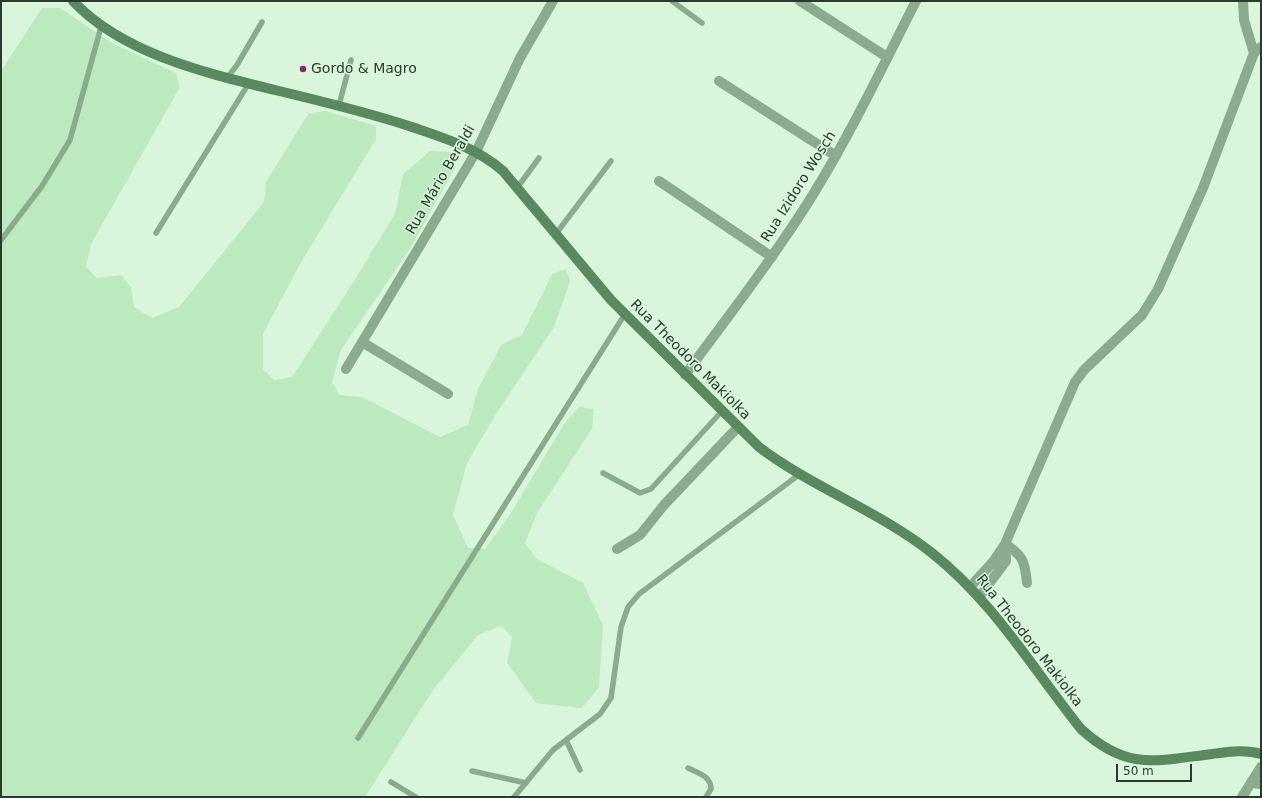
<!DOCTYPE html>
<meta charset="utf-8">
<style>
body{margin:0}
#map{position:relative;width:1262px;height:798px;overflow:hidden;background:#d9f6dc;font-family:"DejaVu Sans",sans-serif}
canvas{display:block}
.frame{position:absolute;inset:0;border:2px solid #2d392e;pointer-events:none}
.scale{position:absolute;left:1116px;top:764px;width:76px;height:18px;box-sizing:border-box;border:2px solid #2d392e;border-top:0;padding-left:5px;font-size:12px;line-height:14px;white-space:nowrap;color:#2d392e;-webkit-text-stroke:3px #d9f6dc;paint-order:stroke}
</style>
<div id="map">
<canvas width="1262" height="798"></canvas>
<div class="frame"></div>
<div class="scale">50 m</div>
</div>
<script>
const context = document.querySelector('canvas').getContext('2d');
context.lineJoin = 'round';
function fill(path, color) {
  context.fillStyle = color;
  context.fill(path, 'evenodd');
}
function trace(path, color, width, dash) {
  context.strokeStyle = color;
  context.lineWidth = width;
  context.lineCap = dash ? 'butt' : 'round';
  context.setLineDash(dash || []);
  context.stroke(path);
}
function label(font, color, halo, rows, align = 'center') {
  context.font = font + ' "DejaVu Sans",sans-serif';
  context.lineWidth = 3;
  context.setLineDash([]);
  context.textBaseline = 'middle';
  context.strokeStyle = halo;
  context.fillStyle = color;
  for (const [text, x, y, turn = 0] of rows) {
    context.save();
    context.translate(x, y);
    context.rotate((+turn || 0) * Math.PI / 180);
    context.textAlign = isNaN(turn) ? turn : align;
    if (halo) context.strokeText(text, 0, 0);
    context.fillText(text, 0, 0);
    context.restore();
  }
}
const green = new Path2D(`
 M 42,8 L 60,8 L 114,44 L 176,73 L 180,87 L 91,244 L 86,267 L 97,278 L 121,275 L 131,287 L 134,307 L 152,318 L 179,307 L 264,202 L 266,182 L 308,114 L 325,111 L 376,126 L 376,139 L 300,264 L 263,334 L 263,369 L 274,380 L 292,377 L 344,297 L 395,214 L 403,174 L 430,151 L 451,152 L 455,168 L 411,247 L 341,350 L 332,382 L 340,395 L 362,397 L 440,437 L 468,425 L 478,389 L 501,345 L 522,335 L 552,274 L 566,269 L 570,281 L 554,327 L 496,414 L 467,463 L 453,515 L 468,548 L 485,549 L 511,513 L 564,424 L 579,407 L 594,409 L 592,429 L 537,513 L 525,543 L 537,559 L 583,583 L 603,625 L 599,687 L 582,708 L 536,703 L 507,663 L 512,637 L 501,626 L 478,635 L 433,690 L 365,797 L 1,797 L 1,71 Z`);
const service = new Path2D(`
 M 672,1 L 702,23
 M 227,78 L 237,65 L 262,22
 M 339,105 L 351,60
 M 517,188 L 539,158
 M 156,233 L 249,83
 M 555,235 L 611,161
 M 1,240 L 42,186 L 70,140 L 101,27
 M 603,473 L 640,493 L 651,489 L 722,411
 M 358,738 L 625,314
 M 566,740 L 580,770
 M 688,768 C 698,773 711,776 711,789 L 706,797
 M 472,771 L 526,783
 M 391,782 L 416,797
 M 514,797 L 553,750 L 600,714 L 611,698 L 621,627 L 628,607 L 639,594 L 800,474`);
const minor = new Path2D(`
 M 800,1 L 887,57
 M 1243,1 L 1244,20 L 1254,53
 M 719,81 L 836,156
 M 659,181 L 772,257
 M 362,342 L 448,394
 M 346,369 L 476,152 L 520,58 L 553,1
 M 685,375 C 729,315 775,256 814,193 C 852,131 883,66 916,1
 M 1005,544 C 1023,555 1025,562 1027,583
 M 617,549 L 640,535 L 664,505 L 738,427
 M 970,587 L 993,562 L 1005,544 L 1075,382 L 1084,370 L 1142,315 L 1158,289 L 1203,188 L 1254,53 L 1261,47
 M 979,597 L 1006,561 L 1005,544
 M 1251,783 L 1261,784`);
const tertiary = new Path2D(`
 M 1242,797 L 1261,767`);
const secondary = new Path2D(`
 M 73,1 C 123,54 206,73 275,90 C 321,101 367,112 412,127 C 444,138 477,148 503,171 L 611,300 L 759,447 C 813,488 879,511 932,553 C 993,601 1033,669 1081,729 C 1127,771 1155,761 1212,754 C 1228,752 1245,749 1261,754`);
const markers = [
 [303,69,4,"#931f7e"]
];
const poiNames = [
 ["Gordo & Magro",311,69]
];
const streetNames = [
 ["Rua Mário Beraldi",441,180,-60],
 ["Rua Izidoro Wosch",799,187,-58],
 ["Rua Theodoro Makiolka",690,360,45],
 ["Rua Theodoro Makiolka",1029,641,52]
];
fill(green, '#bbeabf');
trace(service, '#8aab8d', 5.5);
trace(minor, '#8aab8d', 10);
trace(tertiary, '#8aab8d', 10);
trace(secondary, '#598a5f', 10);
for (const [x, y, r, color] of markers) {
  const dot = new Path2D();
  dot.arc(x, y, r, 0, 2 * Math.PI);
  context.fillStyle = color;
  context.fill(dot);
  trace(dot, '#d9f6dc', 1.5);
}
label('14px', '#2d392e', '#d9f6dc', poiNames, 'left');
label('14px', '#2d392e', '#d9f6dc', streetNames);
</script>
